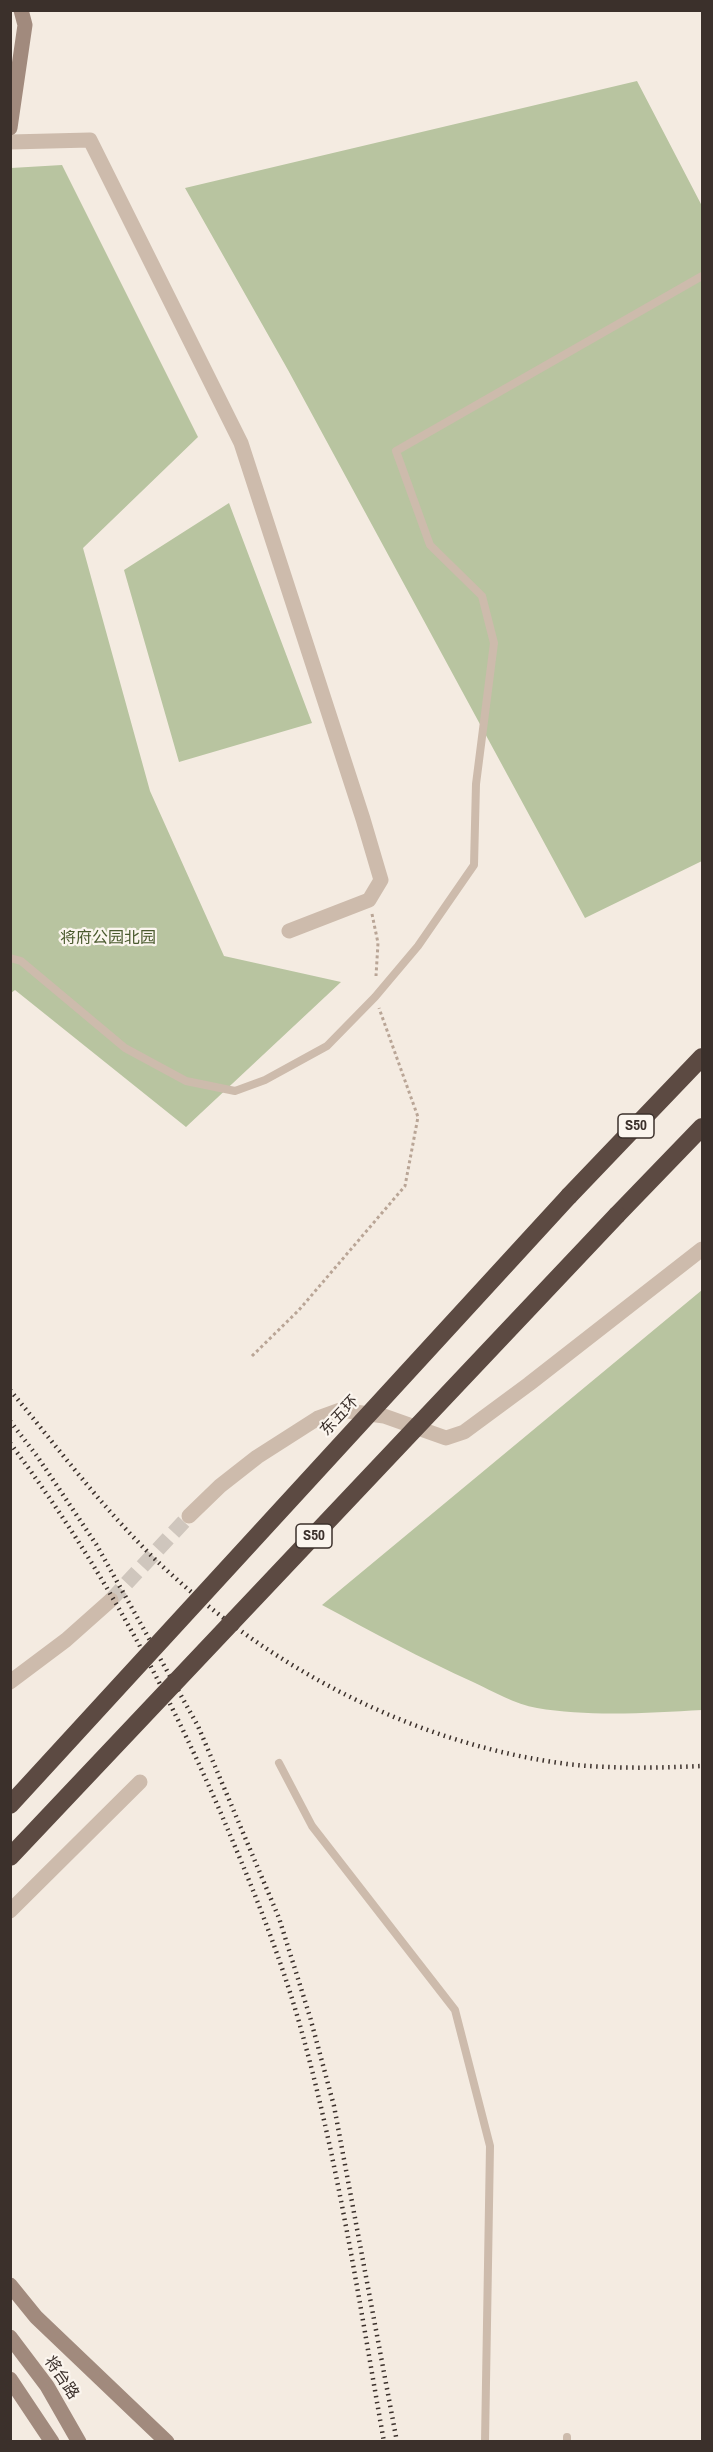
<!DOCTYPE html>
<meta charset="utf-8">
<style>
body{margin:0}
#map{position:relative;width:713px;height:2452px;overflow:hidden;background:#f4ebe1;font-family:"Archivo Narrow",sans-serif}
canvas{display:block}
.frame{position:absolute;inset:0;border:12px solid #3b302b;pointer-events:none}
</style>
<div id="map">
<canvas width="713" height="2452"></canvas>
<div class="frame"></div>
</div>
<script>
const context = document.querySelector('canvas').getContext('2d');
context.lineJoin = 'round';
function fill(path, color) {
  context.fillStyle = color;
  context.fill(path, 'evenodd');
}
function trace(path, color, width, dash) {
  context.strokeStyle = color;
  context.lineWidth = width;
  context.lineCap = dash ? 'butt' : 'round';
  context.setLineDash(dash || []);
  context.stroke(path);
}
function label(font, color, halo, rows, align = 'center') {
  context.font = font + ' "Archivo Narrow","Noto Sans SC",sans-serif';
  context.lineWidth = 4.5;
  context.setLineDash([]);
  context.textBaseline = 'middle';
  context.strokeStyle = halo;
  context.fillStyle = color;
  for (const [text, x, y, turn = 0] of rows) {
    context.save();
    context.translate(x, y);
    context.rotate((+turn || 0) * Math.PI / 180);
    context.textAlign = isNaN(turn) ? turn : align;
    if (halo) context.strokeText(text, 0, 0);
    context.fillText(text, 0, 0);
    context.restore();
  }
}
const green = new Path2D(`
 M 637,81 L 702,206 L 702,861 L 585,918 L 288,370 L 185,188 Z
 M 62,165 L 198,437 L 83,548 L 150,791 L 224,956 L 341,982 L 186,1127 L 15,990 L 11,993 L 11,168 Z
 M 229,503 L 312,723 L 179,762 L 124,570 Z
 M 702,1290 L 702,1710 C 651,1713 588,1717 537,1708 C 515,1704 494,1692 473,1682 C 422,1659 372,1632 322,1605 Z`);
const streetTunnel = new Path2D(`
 M 111,1600 L 189,1516`);
const path = new Path2D(`
 M 372,914 L 378,943 L 376,976
 M 252,1356 L 299,1310 L 405,1186 L 418,1117 L 379,1008`);
const lane = new Path2D(`
 M 10,958 L 21,961 L 125,1048 L 186,1081 L 235,1091 L 265,1080 L 327,1046 L 375,997 L 418,946 L 474,865 L 476,784 L 494,643 L 482,596 L 430,545 L 396,451 L 702,276
 M 279,1763 L 312,1826 L 455,2010 L 490,2146 L 485,2442
 M 567,2442 L 567,2437`);
const street = new Path2D(`
 M 10,142 L 90,140 L 241,443 L 363,819 L 381,880 L 369,900 L 289,931
 M 189,1516 L 220,1486 L 257,1457 L 318,1418 L 340,1410 L 384,1416 L 446,1438 L 464,1432 L 529,1384 L 702,1249
 M 10,1682 L 66,1640 L 111,1600
 M 10,1911 L 140,1782`);
const secondary = new Path2D(`
 M 10,128 L 25,25 L 21,10
 M 10,2285 L 36,2317 L 167,2442
 M 10,2337 L 47,2386 L 79,2442
 M 10,2379 L 52,2442`);
const highway = new Path2D(`
 M 569,1196 L 702,1057
 M 617,1215 L 702,1127`);
const rail = new Path2D(`
 M 10,1390 C 58,1448 104,1510 158,1562 C 269,1668 414,1744 567,1764 C 611,1769 657,1768 702,1766
 M 10,1421 L 37,1456 L 96,1544 L 198,1726 L 279,1918 L 310,2017 L 334,2106 L 397,2442
 M 10,1443 C 104,1568 177,1706 236,1849 C 260,1906 282,1963 299,2022 C 338,2159 359,2301 384,2442`);
const highwayBridge = new Path2D(`
 M 10,1805 L 569,1196
 M 10,1857 L 617,1215`);
const shields = [
 [636,1126,36],
 [314,1536,36]
];
const shieldNames = [
 ["S50",636,1126],
 ["S50",314,1536]
];
const parkNames = [
 ["将府公园北园",108,939]
];
const streetNames = [
 ["东五环",340,1416,-47],
 ["将台路",61,2378,56]
];
fill(green, '#b8c4a0');
trace(streetTunnel, '#cfc6bd', 15, [15, 8]);
trace(path, '#b9a596', 3, [3, 3]);
trace(lane, '#cdbbac', 8);
trace(street, '#cdbbac', 15);
trace(secondary, '#a18a7d', 15);
trace(highway, '#5c4a42', 18);
trace(rail, '#3b302b', 4.5, [1.5, 4.5]);
trace(highwayBridge, '#5c4a42', 18);
for (const [x, y, w] of shields) {
  const box = new Path2D();
  box.roundRect(x - w / 2, y - 12, w, 24, 4.5);
  context.fillStyle = '#fbf5ee';
  context.fill(box);
  trace(box, '#3b302b', 1.5);
}
label('bold 15px', '#3b302b', null, shieldNames);
label('16px', '#4a5a2e', '#fbf5ee', parkNames);
label('16px', '#3b302b', '#fbf5ee', streetNames);
</script>
